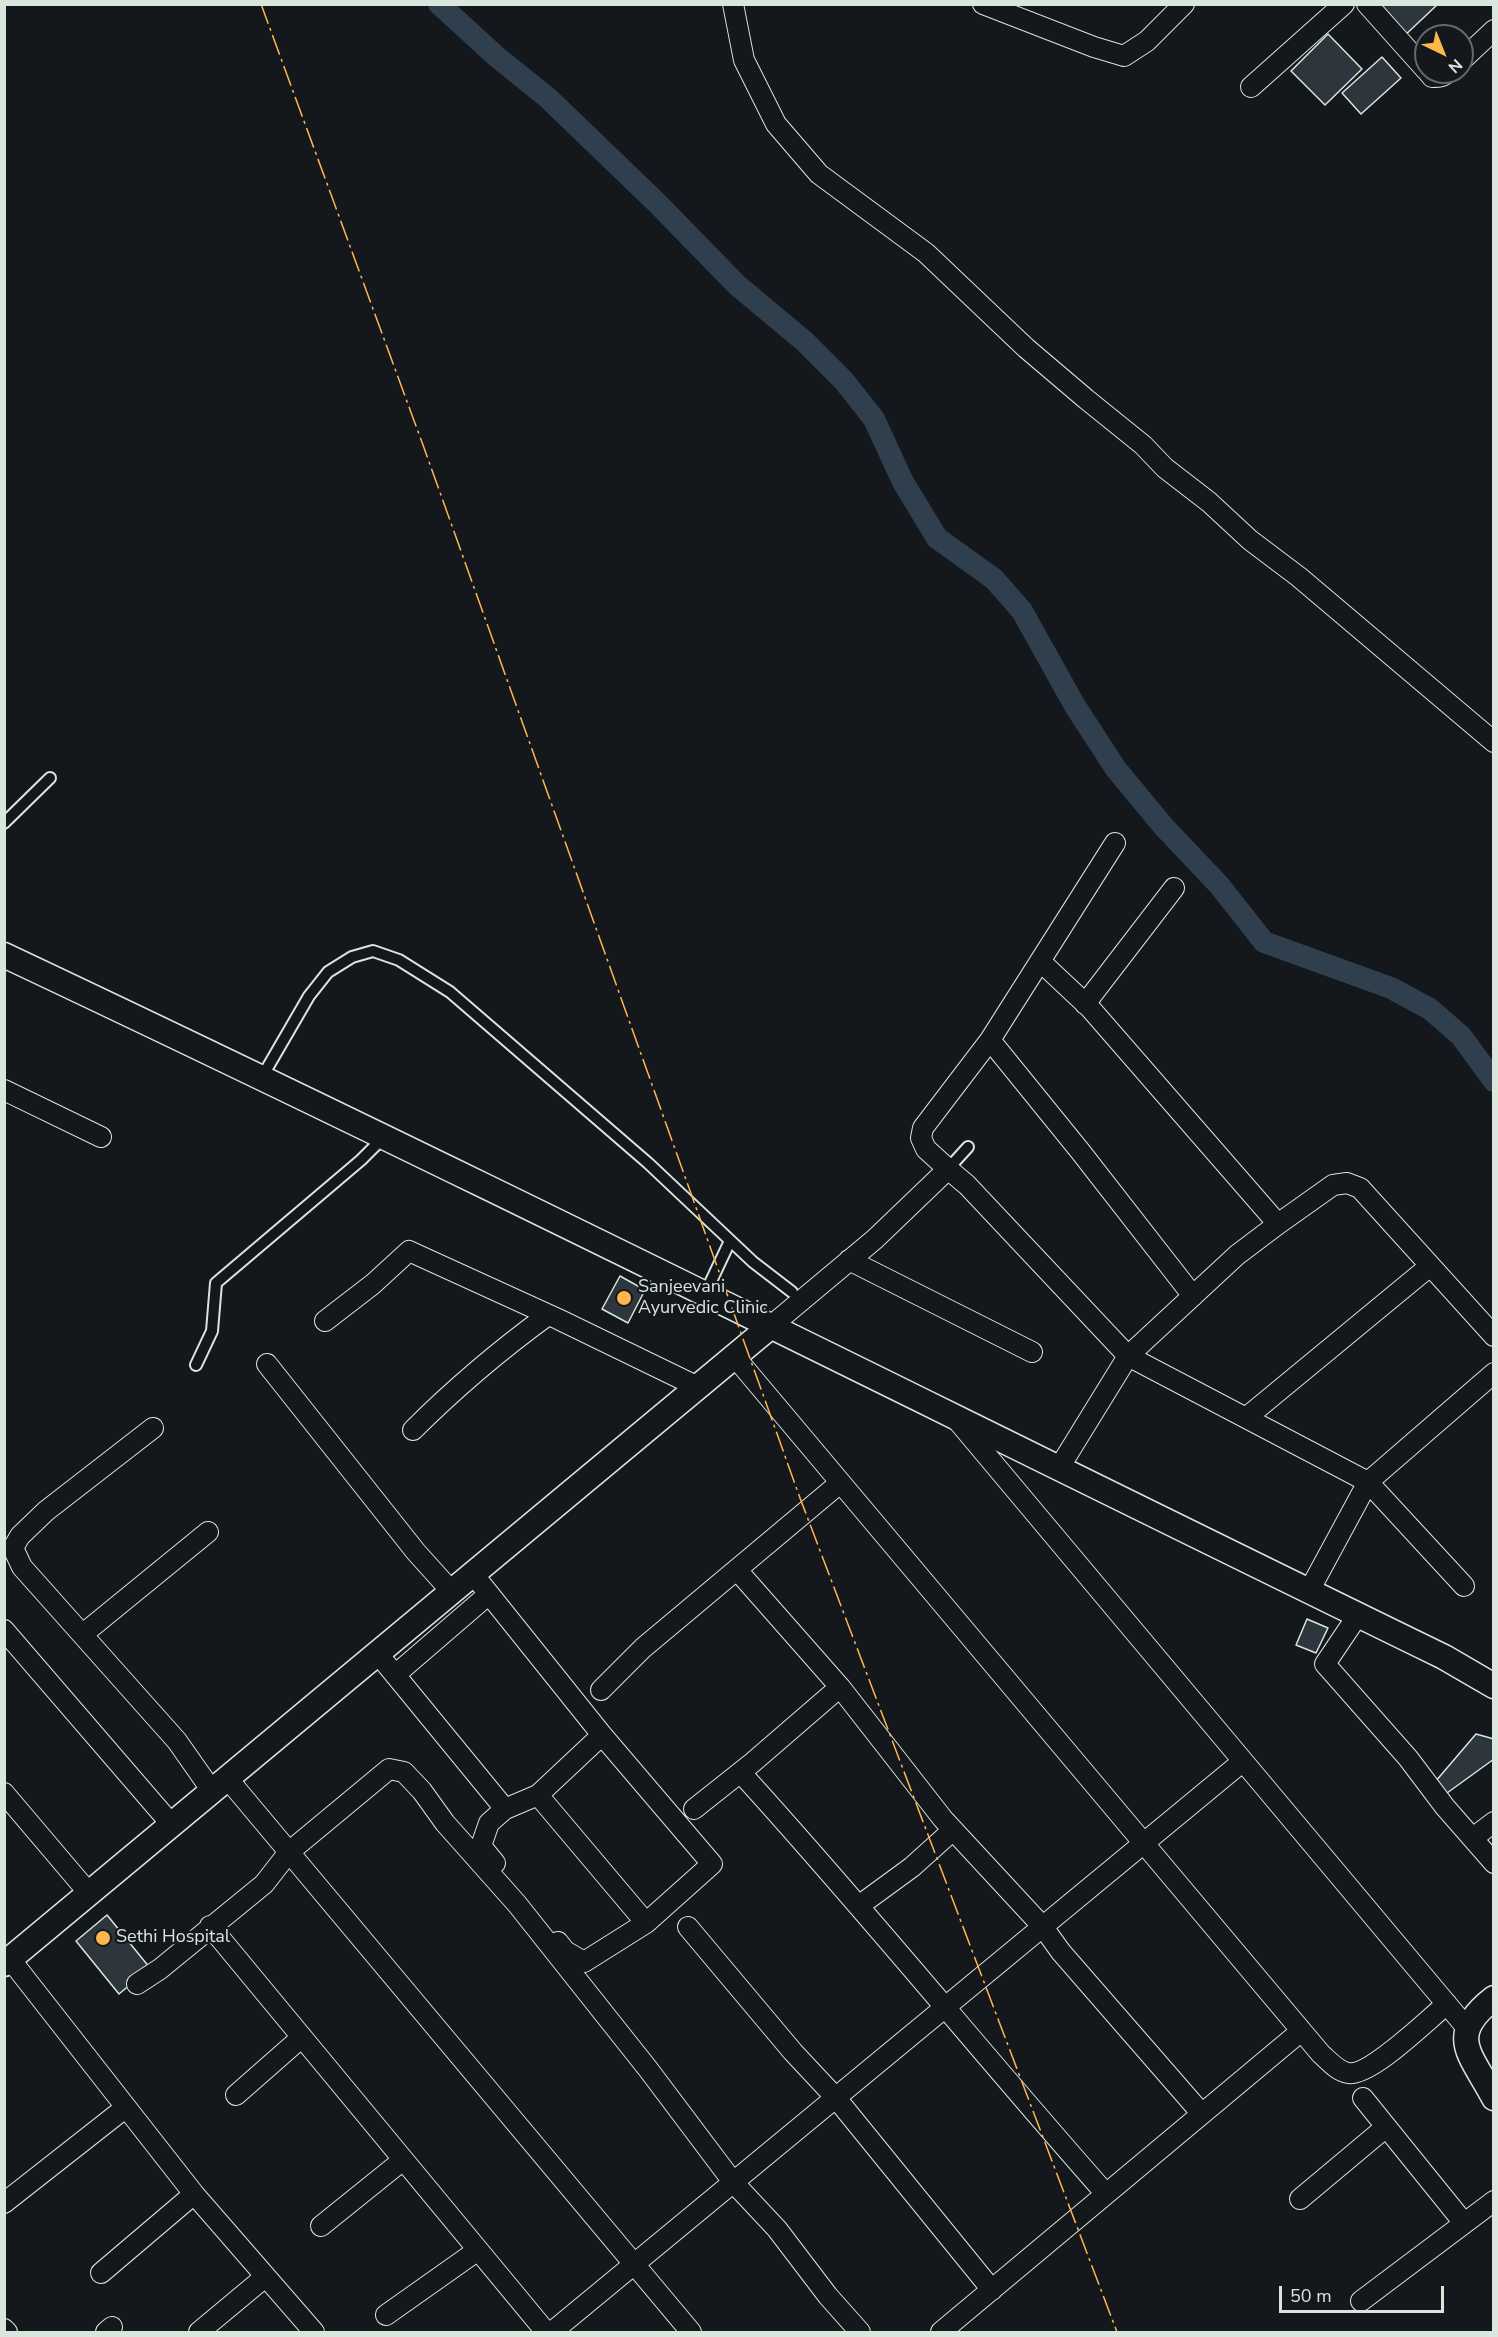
<!DOCTYPE html>
<style>
body{margin:0}
#map{position:relative;width:1498px;height:2337px;overflow:hidden;background:#14181c;font-family:"Nunito Sans",sans-serif}
canvas{display:block}
.frame{position:absolute;inset:0;border:6px solid #d8e6dc;pointer-events:none}
.north{position:absolute;left:1414px;top:24px;width:60px;height:60px;box-sizing:border-box;background:#14181c;border:2px solid #626a69;border-radius:50%;rotate:137deg;font-size:16px;font-weight:700;line-height:24px;text-align:center;color:#d8e6dc}
.north::after{content:'';display:block;margin:auto;width:21px;height:27px;background:#ffb74d;clip-path:polygon(50% 0,100% 100%,50% 72%,0 100%)}
.scale{position:absolute;left:1279px;top:2286px;width:165px;height:27px;box-sizing:border-box;border:3px solid #d8e6dc;border-top:0;padding-left:8px;font-size:18px;line-height:21px;white-space:nowrap;color:#d8e6dc;-webkit-text-stroke:4px #14181c;paint-order:stroke}
</style>
<div id="map">
<canvas width="1498" height="2337"></canvas>
<div class="frame"></div>
<div class="north">N</div>
<div class="scale">50 m</div>
</div>
<script>
const context = document.querySelector('canvas').getContext('2d');
context.lineJoin = 'round';
function trace(path, color, width, dash) {
  context.strokeStyle = color;
  context.lineWidth = width;
  context.lineCap = dash ? 'butt' : 'round';
  context.setLineDash(dash || []);
  context.stroke(path);
}
function fill(path, color) {
  context.fillStyle = color;
  context.fill(path, 'evenodd');
}
function label(font, color, halo, rows, align = 'center') {
  context.font = font + ' "Nunito Sans",sans-serif';
  context.lineWidth = 4.5;
  context.setLineDash([]);
  context.textBaseline = 'middle';
  context.strokeStyle = halo;
  context.fillStyle = color;
  for (const [text, x, y, turn = 0] of rows) {
    context.save();
    context.translate(x, y);
    context.rotate((+turn || 0) * Math.PI / 180);
    context.textAlign = isNaN(turn) ? turn : align;
    if (halo) context.strokeText(text, 0, 0);
    context.fillText(text, 0, 0);
    context.restore();
  }
}
const canal = new Path2D(`
 M 439,4 L 497,57 L 548,98 L 658,204 L 737,285 L 804,341 L 844,381 L 874,419 L 903,482 L 937,538 L 994,579 L 1022,611 L 1075,706 L 1116,769 L 1164,827 L 1219,885 L 1264,942 L 1391,988 L 1430,1009 L 1461,1036 L 1494,1081`);
const building = new Path2D(`
 M 1370,4 L 1438,4 L 1401,39 Z
 M 1328,34 L 1362,69 L 1325,105 L 1291,71 Z
 M 1382,57 L 1401,78 L 1361,114 L 1342,93 Z
 M 620,1276 L 645,1290 L 628,1323 L 602,1309 Z
 M 1307,1619 L 1328,1628 L 1316,1653 L 1296,1645 Z
 M 1476,1734 L 1494,1739 L 1494,1759 L 1447,1793 L 1435,1782 Z
 M 107,1915 L 150,1968 L 119,1994 L 76,1941 Z`);
const service = new Path2D(`
 M 4,823 L 50,778
 M 262,1077 L 309,996 L 328,972 L 352,957 L 373,951 L 399,960 L 450,992 L 648,1163 L 753,1262 L 792,1292
 M 948,1169 L 968,1147
 M 705,1294 L 730,1241
 M 196,1365 L 212,1331 L 216,1283 L 361,1160 L 384,1137`);
const minor = new Path2D(`
 M 733,4 L 744,60 L 776,124 L 819,174 L 926,253 L 1026,348 L 1086,399 L 1143,445 L 1165,468 L 1209,502 L 1250,540 L 1299,577 L 1494,742
 M 983,4 L 1094,47 L 1124,56 L 1147,41 L 1184,4
 M 1367,4 L 1426,70
 M 1462,60 L 1494,30
 M 1428,72 L 1432,77 C 1439,77 1443,77 1448,72
 M 1251,87 L 1344,4
 M 1115,843 L 990,1040 L 1080,1151 L 1193,1296
 M 1041,962 L 1090,1008 L 1278,1224
 M 1085,1004 L 1174,888
 M 4,1090 L 101,1137
 M 948,1169 L 926,1149 L 921,1138 L 923,1128 L 990,1040
 M 849,1260 L 1032,1352
 M 325,1321 L 373,1284 L 409,1251 L 558,1319 L 698,1387
 M 771,1326 L 875,1239 L 948,1169 L 967,1185 L 1128,1356 L 1237,1255 L 1278,1224 L 1333,1185 L 1347,1183 L 1360,1188 L 1494,1336
 M 735,1357 L 1321,2054 C 1329,2061 1337,2071 1348,2073 C 1370,2077 1428,2019 1447,2004
 M 267,1364 L 416,1552 L 452,1592
 M 1247,1417 L 1430,1266
 M 957,1420 L 1466,2027
 M 153,1428 L 46,1511 L 20,1536 L 13,1548 L 22,1567 L 177,1741 L 212,1791
 M 413,1430 C 455,1388 500,1350 548,1315
 M 1059,1468 L 1128,1356 L 1368,1482 L 1464,1586
 M 737,1570 L 840,1687 L 943,1819 L 1043,1927 L 1061,1952 L 1202,2114
 M 473,1574 L 602,1735 L 712,1864 L 646,1923 L 584,1962 L 565,1951 L 558,1942
 M 1309,1591 L 1368,1482 L 1494,1373
 M 1358,1615 L 1325,1664 L 1408,1758 L 1445,1807 L 1494,1863
 M 4,1630 L 172,1825
 M 83,1634 L 208,1532
 M 378,1654 L 505,1809 L 489,1823 L 481,1846 L 495,1863
 M 395,1675 L 489,1594
 M 601,1690 L 643,1648 L 840,1483
 M 602,1735 L 538,1795 L 646,1923
 M 741,1773 C 866,1910 983,2055 1106,2194
 M 227,1778 L 691,2332
 M 4,1793 L 88,1892
 M 505,1809 L 538,1795
 M 694,1809 L 752,1763 L 840,1687
 M 1473,1838 L 1494,1822
 M 860,1905 L 912,1867 L 953,1830
 M 210,1926 L 546,2332
 M 688,1927 L 793,2052 L 836,2098 L 992,2290
 M 10,1959 L 194,2194 L 314,2332
 M 137,1984 L 160,1969 L 264,1884 L 289,1852 L 389,1769 L 404,1772 L 422,1791 L 445,1823 L 517,1904 L 648,2069 L 733,2182 L 777,2229 L 828,2296 L 860,2332
 M 236,2095 L 302,2037
 M 1363,2098 L 1464,2223
 M 1300,2199 L 1386,2127
 M 4,2203 L 125,2108
 M 321,2226 L 403,2160
 M 101,2273 L 194,2194
 M 1361,2301 L 1494,2201
 M 386,2315 L 478,2250
 M 4,2329 L 7,2332
 M 106,2332 L 112,2327
 M 199,2332 L 265,2277
 M 552,2332 L 1242,1762
 M 941,2332 L 1300,2032`);
const tertiary = new Path2D(`
 M 4,955 C 487,1183 964,1423 1444,1657 L 1494,1686
 M 4,1964 L 771,1326
 M 1494,1998 C 1445,2036 1471,2054 1494,2098`);
const power = new Path2D(`
 M 261,4 L 423,445 L 800,1498 L 1117,2332`);
const markers = [
 [624,1298,8,"#ffb74d"],
 [103,1938,8,"#ffb74d"]
];
const poiNames = [
 ["Sanjeevani",638,1288],
 ["Ayurvedic Clinic",638,1309],
 ["Sethi Hospital",116,1938]
];
trace(canal, '#2f3f4d', 22);
fill(building, '#2c363c');
trace(building, '#d8e6dc', 1.5);
trace(service, '#d8e6dc', 14);
trace(minor, '#d8e6dc', 22);
trace(tertiary, '#d8e6dc', 27);
trace(service, '#14181c', 10);
trace(minor, '#14181c', 20);
trace(tertiary, '#14181c', 24);
trace(power, '#ffb74d', 1.5, [21, 4.5, 3, 4.5]);
for (const [x, y, r, color] of markers) {
  const dot = new Path2D();
  dot.arc(x, y, r, 0, 2 * Math.PI);
  context.fillStyle = color;
  context.fill(dot);
  trace(dot, '#14181c', 2);
}
label('18px', '#d8e6dc', '#14181c', poiNames, 'left');
</script>
